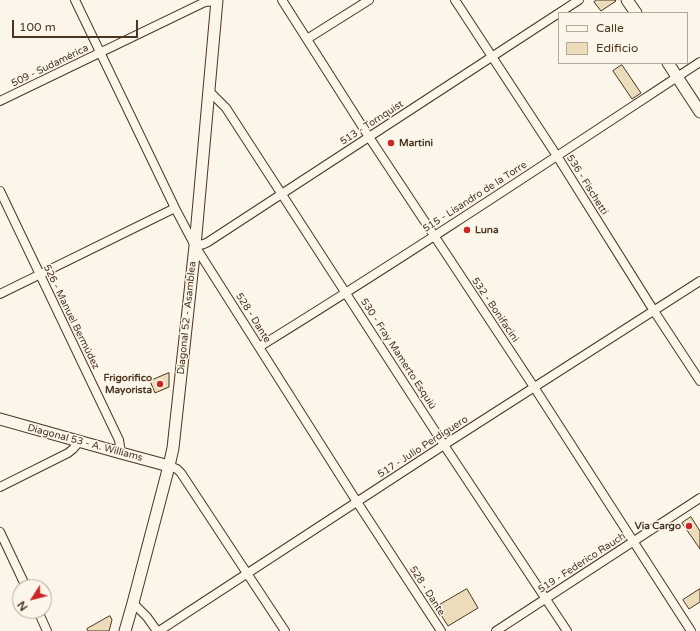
<!DOCTYPE html>
<meta charset="utf-8">
<style>
body{margin:0}
#map{position:relative;width:700px;height:631px;overflow:hidden;background:#fbf6e9;font-family:"Varela Round",sans-serif}
canvas{display:block}
.legend{position:absolute;left:558px;top:12px;width:130px;height:52px;box-sizing:border-box;background:#fbf6e9;border:1px solid #b4a999;margin:0;padding:5px 7px;list-style:none;font-size:12px;color:#4a3520}
.legend li{display:flex;align-items:center;gap:8px;height:20px}
.legend b{width:20px;border:1px solid #b4a999}
.north{position:absolute;left:12px;top:579px;width:40px;height:40px;box-sizing:border-box;background:#fbf6e9;border:1px solid #b4a999;border-radius:50%;rotate:234deg;font-size:11px;font-weight:700;line-height:16px;text-align:center;color:#4a3520}
.north::after{content:'';display:block;margin:auto;width:14px;height:18px;background:#c62828;clip-path:polygon(50% 0,100% 100%,50% 72%,0 100%)}
.scale{position:absolute;left:12px;top:20px;width:126px;height:18px;box-sizing:border-box;border:2px solid #4a3520;border-top:0;padding-left:5px;font-size:12px;line-height:14px;white-space:nowrap;color:#4a3520;-webkit-text-stroke:3px #fbf6e9;paint-order:stroke}
</style>
<div id="map">
<canvas width="700" height="631"></canvas>
<ul class="legend">
<li><b style="height:5px;background:#fbf6e9"></b>Calle</li>
<li><b style="height:11px;background:#ecdcbc"></b>Edificio</li>
</ul>
<div class="north">N</div>
<div class="scale">100 m</div>
</div>
<script>
const context = document.querySelector('canvas').getContext('2d');
context.lineJoin = 'round';
function fill(path, color) {
  context.fillStyle = color;
  context.fill(path, 'evenodd');
}
function trace(path, color, width, dash) {
  context.strokeStyle = color;
  context.lineWidth = width;
  context.lineCap = dash ? 'butt' : 'round';
  context.setLineDash(dash || []);
  context.stroke(path);
}
function label(font, color, halo, rows, align = 'center') {
  context.font = font + ' "Varela Round",sans-serif';
  context.lineWidth = 3;
  context.setLineDash([]);
  context.textBaseline = 'middle';
  context.strokeStyle = halo;
  context.fillStyle = color;
  for (const [text, x, y, turn = 0] of rows) {
    context.save();
    context.translate(x, y);
    context.rotate((+turn || 0) * Math.PI / 180);
    context.textAlign = isNaN(turn) ? turn : align;
    if (halo) context.strokeText(text, 0, 0);
    context.fillText(text, 0, 0);
    context.restore();
  }
}
const building = new Path2D(`
 M 597,0 L 615,0 L 616,1 L 601,11 L 594,2 Z
 M 622,65 L 641,93 L 632,99 L 613,71 Z
 M 169,373 L 169,387 L 155,393 L 150,381 Z
 M 691,517 L 700,531 L 700,549 L 682,523 Z
 M 467,589 L 478,608 L 448,626 L 436,607 Z
 M 700,589 L 700,602 L 689,609 L 683,600 Z
 M 110,616 L 112,620 L 109,631 L 88,631 L 87,629 Z`);
const street = new Path2D(`
 M 75,0 L 175,208 L 195,246 L 357,502 L 441,631
 M 282,0 L 369,137 L 534,387 L 691,631
 M 455,0 L 557,156 L 654,311 L 700,381
 M 559,13 L 579,0
 M 307,39 L 369,0
 M 209,91 L 226,108 L 444,445 L 567,631
 M 0,101 L 205,2 L 217,1
 M 0,191 L 119,440 L 121,453
 M 195,246 L 204,244 L 208,242 L 559,13
 M 0,294 L 175,208
 M 259,347 C 408,255 554,158 700,62
 M 169,466 L 177,469 L 181,473 L 285,631
 M 0,487 L 68,453 L 73,449 L 79,442
 M 0,532 L 26,587
 M 133,603 L 147,617 L 157,631
 M 38,611 L 47,631
 M 159,631 L 444,445 L 700,281
 M 496,631 L 700,498`);
const secondary = new Path2D(`
 M 627,0 L 636,13
 M 668,63 L 700,112
 M 0,419 L 121,453 L 169,466
 M 125,631 L 133,603 L 169,466 L 173,448 L 195,246 L 217,0`);
const markers = [
 [391,143,4,"#c62828"],
 [467,230,4,"#c62828"],
 [160,384,4,"#c62828"],
 [689,526,4,"#c62828"]
];
const streetNames = [
 ["509 - Sudamérica",50,66,-26],
 ["513 - Tornquist",372,123,-33],
 ["536 - Fischetti",587,185,58],
 ["515 - Lisandro de la Torre",475,197,-33],
 ["532 - Bonifacini",495,310,56],
 ["526 - Manuel Bermúdez",71,317,64],
 ["Diagonal 52 - Asamblea",187,318,-84],
 ["528 - Dante",253,318,58],
 ["530 - Fray Mamerto Esquiú",398,354,57],
 ["Diagonal 53 - A. Williams",85,443,15],
 ["517 - Julio Perdiguero",423,447,-33],
 ["519 - Federico Rauch",582,563,-33],
 ["528 - Dante",427,591,57]
];
const poiNames = [
 ["Martini",399,143],
 ["Luna",475,230],
 ["Frigorifico",152,378,"right"],
 ["Mayorista",152,390,"right"],
 ["Via Cargo",681,526,"right"]
];
fill(building, '#ecdcbc');
trace(building, '#4a3520', 1);
trace(street, '#4a3520', 10);
trace(secondary, '#4a3520', 13);
trace(street, '#fbf6e9', 8);
trace(secondary, '#fbf6e9', 11);
for (const [x, y, r, color] of markers) {
  const dot = new Path2D();
  dot.arc(x, y, r, 0, 2 * Math.PI);
  context.fillStyle = color;
  context.fill(dot);
  trace(dot, '#fbf6e9', 1.5);
}
label('10px', '#4a3520', '#fbf6e9', streetNames);
label('bold 10px', '#4a3520', '#fbf6e9', poiNames, 'left');
</script>
